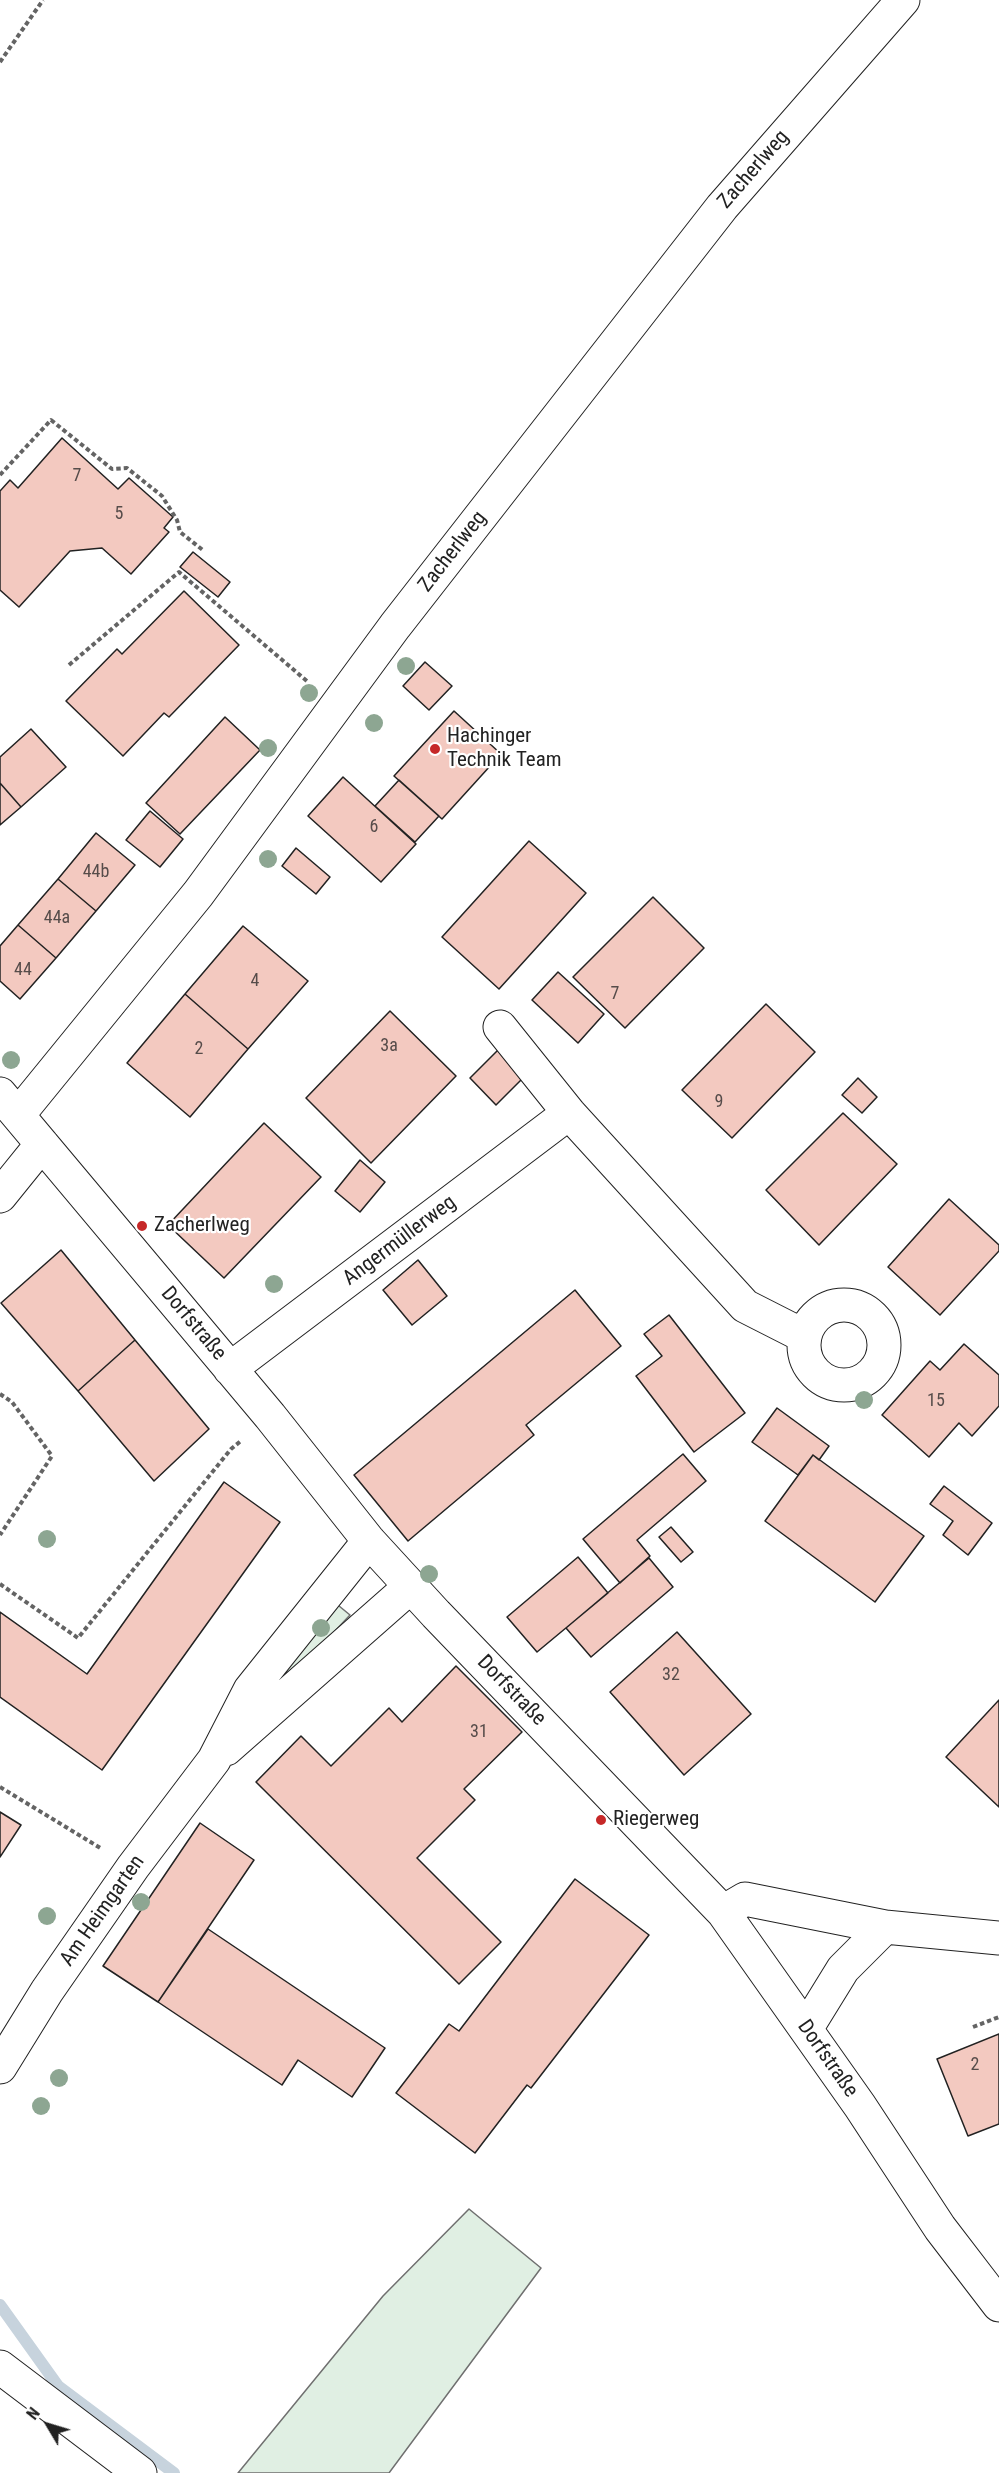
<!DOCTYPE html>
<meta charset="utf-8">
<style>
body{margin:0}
#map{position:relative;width:999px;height:2473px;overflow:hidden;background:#fff;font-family:"Roboto Condensed",sans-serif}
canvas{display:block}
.north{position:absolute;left:18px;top:2395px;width:60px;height:60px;-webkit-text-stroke:4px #fff;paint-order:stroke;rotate:308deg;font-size:16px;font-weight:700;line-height:24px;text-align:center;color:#222}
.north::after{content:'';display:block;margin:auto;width:21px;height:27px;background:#222;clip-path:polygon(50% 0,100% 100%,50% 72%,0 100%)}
</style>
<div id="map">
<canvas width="999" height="2473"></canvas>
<div class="north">N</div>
</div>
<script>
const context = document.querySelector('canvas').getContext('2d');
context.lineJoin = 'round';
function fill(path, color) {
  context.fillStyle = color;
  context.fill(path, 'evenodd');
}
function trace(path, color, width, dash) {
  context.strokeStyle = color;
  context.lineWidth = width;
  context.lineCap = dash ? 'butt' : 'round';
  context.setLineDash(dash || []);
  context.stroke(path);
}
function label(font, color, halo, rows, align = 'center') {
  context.font = font + ' "Roboto Condensed",sans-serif';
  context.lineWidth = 4.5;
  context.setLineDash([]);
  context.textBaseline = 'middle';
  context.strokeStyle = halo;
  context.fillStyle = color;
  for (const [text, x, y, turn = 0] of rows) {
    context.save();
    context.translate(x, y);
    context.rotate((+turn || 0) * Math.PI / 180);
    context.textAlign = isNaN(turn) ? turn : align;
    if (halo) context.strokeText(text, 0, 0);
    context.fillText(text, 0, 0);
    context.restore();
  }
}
const green = new Path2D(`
 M 333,1601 L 350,1615 L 261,1710 L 251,1704 Z
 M 469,2209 L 541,2268 L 389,2473 L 238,2473 L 383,2296 Z`);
const stream = new Path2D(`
 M 0,2305 L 58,2386 L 174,2473`);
const building = new Path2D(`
 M 62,438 L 118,489 L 129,478 L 173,517 L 164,528 L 169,532 L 131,574 L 102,548 L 70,551 L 19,607 L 0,590 L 0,491 L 10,480 L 18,488 Z
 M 193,552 L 230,582 L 218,597 L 180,567 Z
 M 184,591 L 239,645 L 169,717 L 164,713 L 123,756 L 66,701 L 117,649 L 122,654 Z
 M 425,662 L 452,686 L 429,710 L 403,686 Z
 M 454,711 L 501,754 L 442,819 L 394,776 Z
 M 225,717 L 260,750 L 180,834 L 146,803 Z
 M 31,729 L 66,767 L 21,807 L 0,783 L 0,757 Z
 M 343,777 L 416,844 L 381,882 L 308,816 Z
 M 399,780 L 439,816 L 415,842 L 375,806 Z
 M 0,783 L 21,807 L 0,825 Z
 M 150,811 L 183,839 L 160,867 L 126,840 Z
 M 96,833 L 135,865 L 96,911 L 58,879 Z
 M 529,841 L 586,893 L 499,989 L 442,937 Z
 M 296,848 L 330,877 L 316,894 L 282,866 Z
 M 58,879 L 96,911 L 56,958 L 18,925 Z
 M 653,897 L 704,948 L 625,1028 L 573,977 Z
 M 18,925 L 56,958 L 20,999 L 0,981 L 0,946 Z
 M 243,926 L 308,981 L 248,1049 L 185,994 Z
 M 558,972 L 604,1014 L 578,1043 L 532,1000 Z
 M 185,994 L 248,1049 L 190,1117 L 127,1063 Z
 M 766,1004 L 815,1052 L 732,1138 L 682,1090 Z
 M 390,1011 L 456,1076 L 371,1163 L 306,1098 Z
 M 501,1047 L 527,1074 L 496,1105 L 470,1078 Z
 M 858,1078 L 877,1097 L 862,1113 L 842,1095 Z
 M 843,1113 L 897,1164 L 819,1245 L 766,1190 Z
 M 264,1123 L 321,1177 L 224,1278 L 168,1225 Z
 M 360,1160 L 385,1182 L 360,1212 L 335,1191 Z
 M 949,1199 L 999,1245 L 999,1251 L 940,1315 L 888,1267 Z
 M 61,1250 L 135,1340 L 78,1391 L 1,1303 Z
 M 418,1260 L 447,1296 L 412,1325 L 383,1290 Z
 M 575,1290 L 621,1346 L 526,1425 L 534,1435 L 408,1541 L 354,1475 Z
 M 669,1315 L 745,1413 L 694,1452 L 636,1376 L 662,1356 L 644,1334 Z
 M 135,1340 L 209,1429 L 154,1481 L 78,1391 Z
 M 964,1344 L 999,1375 L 999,1406 L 972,1436 L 959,1423 L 929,1457 L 882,1415 L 930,1361 L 940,1370 Z
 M 777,1408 L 829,1446 L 819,1460 L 813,1455 L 798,1475 L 752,1442 Z
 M 683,1454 L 706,1481 L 637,1540 L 650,1556 L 620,1583 L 583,1539 Z
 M 813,1455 L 924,1536 L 875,1602 L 765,1521 Z
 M 224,1482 L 280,1522 L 102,1770 L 0,1697 L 0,1612 L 87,1674 Z
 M 944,1486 L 992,1523 L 968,1555 L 943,1535 L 953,1521 L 930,1504 Z
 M 671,1527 L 693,1552 L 681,1562 L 659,1537 Z
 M 578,1557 L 608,1593 L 537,1652 L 507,1617 Z
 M 649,1558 L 673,1587 L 591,1657 L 566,1628 Z
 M 677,1632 L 751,1714 L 684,1775 L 610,1692 Z
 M 456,1666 L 522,1732 L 464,1789 L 475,1800 L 417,1858 L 501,1942 L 459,1984 L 256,1782 L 301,1736 L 331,1766 L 389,1708 L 402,1722 Z
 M 999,1700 L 999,1807 L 946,1757 Z
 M 0,1812 L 21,1825 L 0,1857 Z
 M 200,1823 L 254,1860 L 158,2002 L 103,1966 Z
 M 575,1879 L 649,1935 L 531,2088 L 527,2085 L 475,2153 L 396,2093 L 449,2024 L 459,2031 Z
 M 208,1929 L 385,2048 L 352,2097 L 298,2060 L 282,2085 L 158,2002 Z
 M 999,2034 L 999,2124 L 968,2136 L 937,2059 Z`);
const path = new Path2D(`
 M 0,62 L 43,0
 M 0,475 L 51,420 L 112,469 L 127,468 L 162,496 L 177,520 L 180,532 L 204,551
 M 69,665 L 179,572 L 308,682
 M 0,1394 L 12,1402 L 52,1456 L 0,1535
 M 0,1584 L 78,1638 L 231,1449 L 242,1440
 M 0,1787 L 102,1849
 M 973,2027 L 999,2017`);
const minor = new Path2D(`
 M 500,1027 L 569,1113 L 745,1306 L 804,1336
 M 0,1094 L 270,1416 L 369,1541 L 436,1614 L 723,1912 L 860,2106 L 940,2228 L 999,2305
 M 18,1115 L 198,894 L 395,626 L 722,207 L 903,0
 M 0,1196 L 42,1144
 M804 1345a40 40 0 1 1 80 0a40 40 0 1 1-80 0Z
 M 230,1369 L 569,1113
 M 226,1749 L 410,1587
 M 723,1912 L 745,1899 L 885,1927 L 999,1938
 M 806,2029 L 843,1969 L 885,1927
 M 0,2067 L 47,1991 L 133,1867 L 214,1760 L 250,1690 L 369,1541
 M 0,2367 L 140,2473`);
const trees = [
 [406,666],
 [309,693],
 [374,723],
 [268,748],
 [268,859],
 [11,1060],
 [274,1284],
 [864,1400],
 [47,1539],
 [429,1574],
 [321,1628],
 [141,1902],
 [47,1916],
 [59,2078],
 [41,2106]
];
const markers = [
 [435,749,6,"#c62828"],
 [142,1226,6,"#c62828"],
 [601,1820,6,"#c62828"]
];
const numberNames = [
 ["7",77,476],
 ["5",119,514],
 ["6",374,827],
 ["44b",96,872],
 ["44a",57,918],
 ["44",23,970],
 ["4",255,981],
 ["7",615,994],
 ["3a",389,1046],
 ["2",199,1049],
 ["9",719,1102],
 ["15",936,1401],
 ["32",671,1675],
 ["31",479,1732],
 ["2",975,2065]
];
const streetNames = [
 ["Zacherlweg",754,170,-49],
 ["Zacherlweg",453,552,-52],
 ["Angermüllerweg",400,1241,-37],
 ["Dorfstraße",193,1324,50],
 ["Dorfstraße",511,1691,46],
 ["Am Heimgarten",103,1911,-55],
 ["Dorfstraße",827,2059,55]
];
const poiNames = [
 ["Hachinger",447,737],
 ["Technik Team",447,761],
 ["Zacherlweg",154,1226],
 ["Riegerweg",613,1820]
];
fill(green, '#e0efe3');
trace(green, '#6f6f6f', 1.5);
trace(stream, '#c7d3dd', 12);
fill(building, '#f3c9c0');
trace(building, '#222', 1.5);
trace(minor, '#222', 35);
trace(path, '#646464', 4, [4.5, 3]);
trace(minor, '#fff', 33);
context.fillStyle = '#8da692';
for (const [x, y] of trees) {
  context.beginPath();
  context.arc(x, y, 9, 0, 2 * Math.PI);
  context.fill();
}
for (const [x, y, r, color] of markers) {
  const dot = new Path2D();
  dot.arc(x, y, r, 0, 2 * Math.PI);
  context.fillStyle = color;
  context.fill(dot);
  trace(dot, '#fff', 2);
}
label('18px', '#564c4a', null, numberNames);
label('21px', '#222', '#fff', streetNames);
label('21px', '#222', '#fff', poiNames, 'left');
</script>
